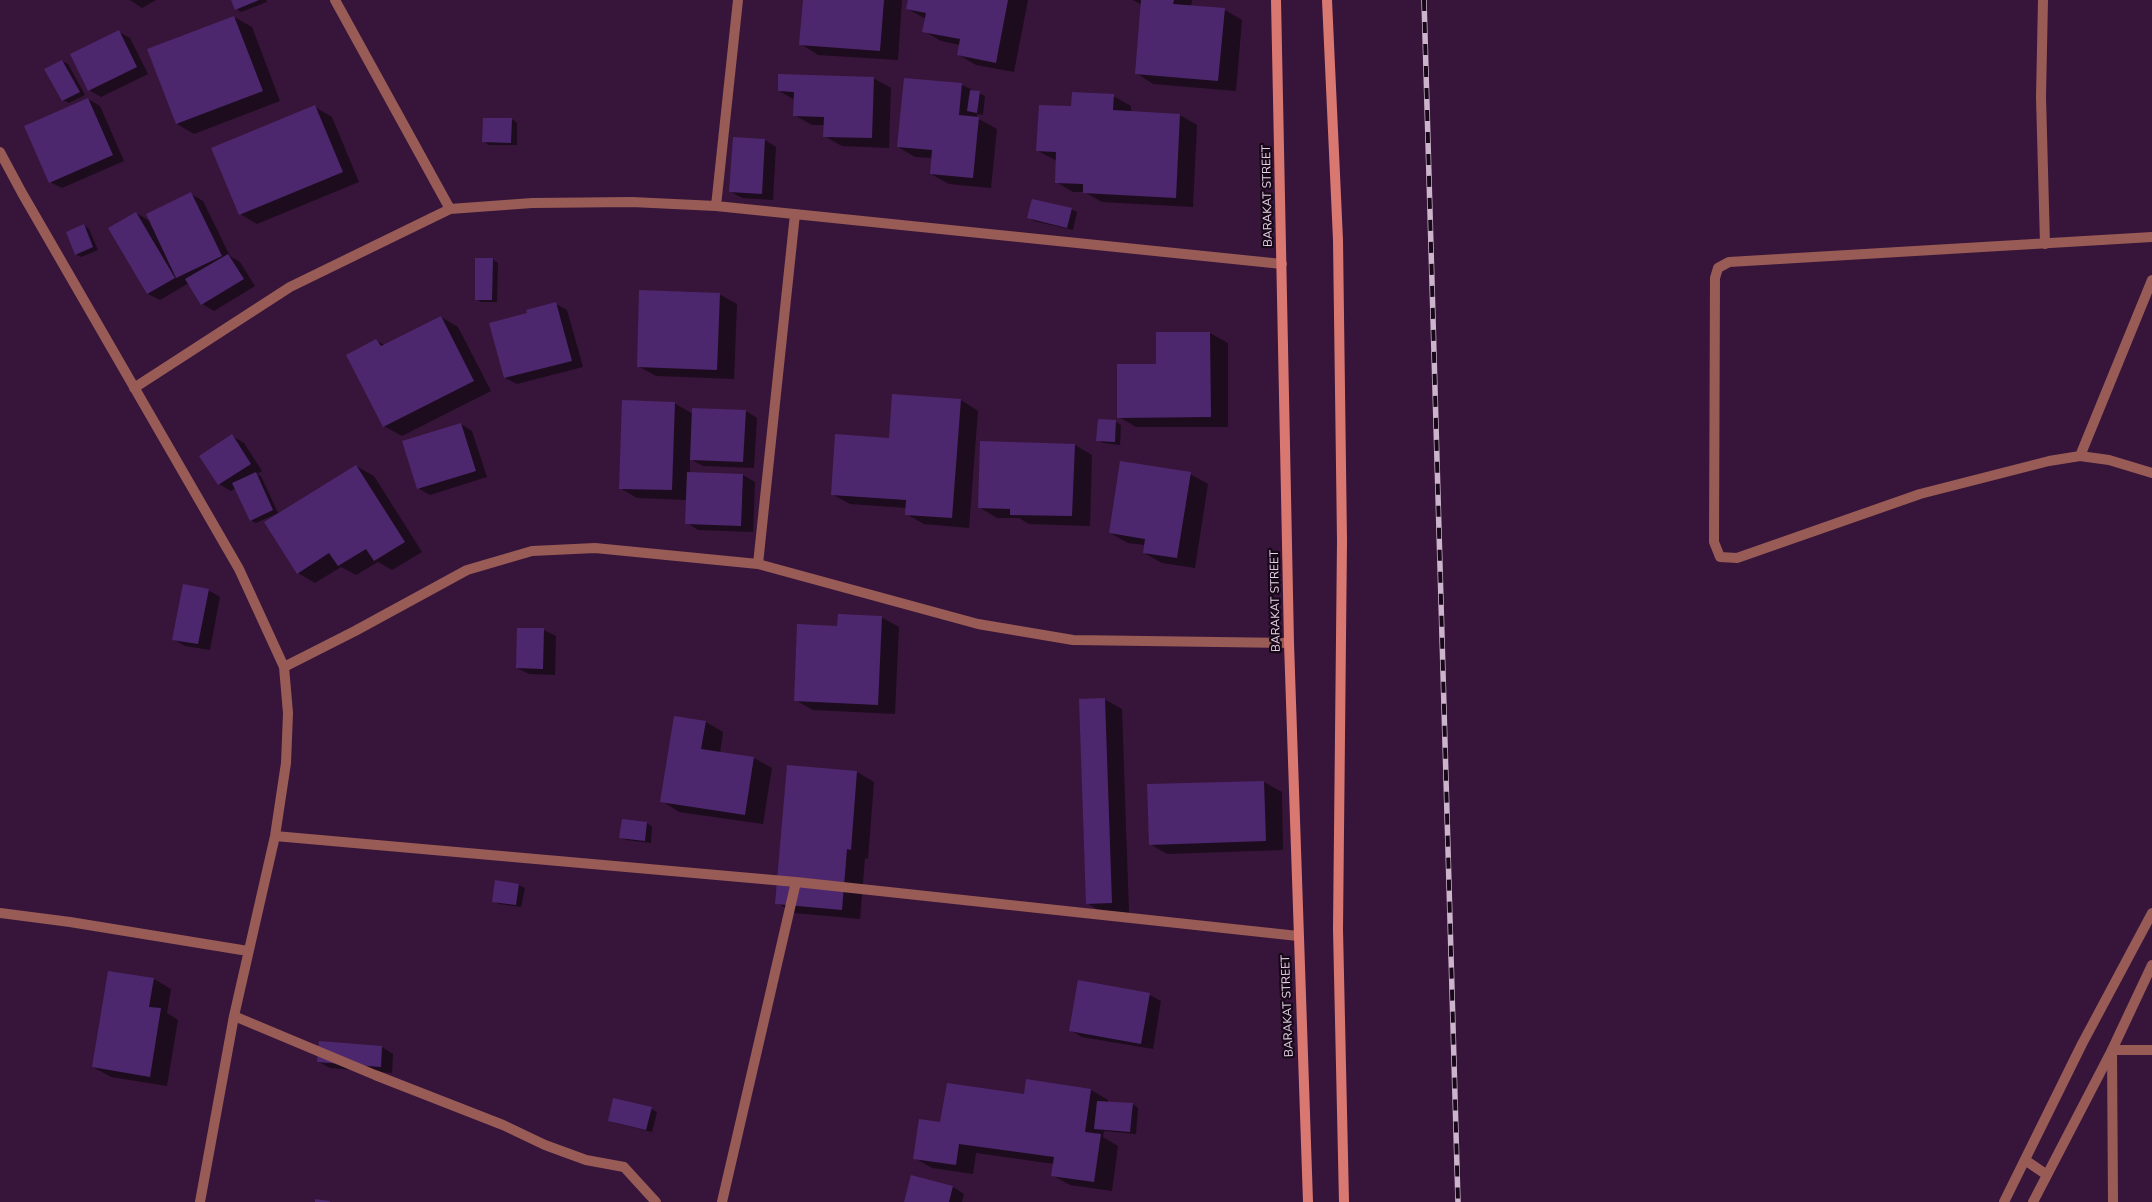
<!DOCTYPE html>
<style>
body{margin:0}
canvas{display:block;background:#371439}
</style>
<canvas width="2152" height="1202"></canvas>
<script>
const context = document.querySelector('canvas').getContext('2d');
context.lineJoin = 'round';
function fill(path, color) {
  context.fillStyle = color;
  context.fill(path, 'evenodd');
}
function trace(path, color, width, dash) {
  context.strokeStyle = color;
  context.lineWidth = width;
  context.lineCap = dash ? 'butt' : 'round';
  context.setLineDash(dash || []);
  context.stroke(path);
}
function label(font, color, halo, rows, align = 'center') {
  context.font = font + ' "Nunito Sans",sans-serif';
  context.lineWidth = 4.5;
  context.setLineDash([]);
  context.textBaseline = 'middle';
  context.strokeStyle = halo;
  context.fillStyle = color;
  for (const [text, x, y, turn = 0] of rows) {
    context.save();
    context.translate(x, y);
    context.rotate((+turn || 0) * Math.PI / 180);
    context.textAlign = isNaN(turn) ? turn : align;
    if (halo) context.strokeText(text, 0, 0);
    context.fillText(text, 0, 0);
    context.restore();
  }
}
const shadow = new Path2D(`
 M 130,0 L 156,0 L 142,8 Z
 M 232,0 L 266,0 L 267,2 L 241,12 L 236,9 Z
 M 804,0 L 902,0 L 898,60 L 818,55 L 801,44 Z
 M 909,0 L 1028,0 L 1014,72 L 976,65 L 959,55 L 960,45 L 941,41 L 924,31 L 926,19 L 908,9 Z
 M 1133,0 L 1192,0 L 1191,7 L 1225,10 L 1242,20 L 1236,91 L 1153,84 L 1136,73 L 1142,5 Z
 M 234,17 L 252,27 L 280,101 L 194,134 L 177,124 Z
 M 119,32 L 130,38 L 148,74 L 101,97 L 89,90 Z
 M 62,61 L 68,64 L 85,95 L 69,103 L 63,100 Z
 M 873,78 L 891,88 L 889,148 L 842,146 L 824,136 L 825,125 L 812,125 L 794,115 L 795,100 L 779,91 Z
 M 962,85 L 985,96 L 983,115 L 977,114 L 977,118 L 997,129 L 991,188 L 949,184 L 931,174 L 933,158 L 915,157 L 898,147 Z
 M 1113,96 L 1131,106 L 1131,113 L 1180,115 L 1197,125 L 1193,207 L 1102,202 L 1084,192 L 1073,192 L 1056,182 L 1057,161 L 1038,151 L 1073,108 Z
 M 88,99 L 100,106 L 124,161 L 62,188 L 50,182 Z
 M 315,107 L 332,117 L 359,182 L 257,224 L 240,214 Z
 M 512,119 L 517,123 L 517,145 L 489,145 L 483,141 Z
 M 765,140 L 776,147 L 773,200 L 742,198 L 731,192 Z
 M 191,194 L 203,201 L 230,256 L 240,262 L 255,286 L 214,311 L 202,304 L 189,283 L 160,300 L 148,294 L 110,229 L 136,213 L 150,221 Z
 M 1071,209 L 1077,212 L 1073,230 L 1034,221 L 1029,218 Z
 M 84,225 L 89,229 L 98,250 L 81,257 L 76,254 Z
 M 492,259 L 498,263 L 497,302 L 481,302 L 476,299 Z
 M 719,294 L 737,304 L 734,379 L 656,376 L 638,366 Z
 M 556,304 L 567,310 L 583,367 L 517,384 L 505,378 L 529,314 Z
 M 441,317 L 458,327 L 491,391 L 402,436 L 384,426 L 376,341 L 385,345 Z
 M 1210,333 L 1228,343 L 1228,427 L 1136,427 L 1119,417 L 1158,365 Z
 M 961,400 L 978,411 L 969,528 L 924,524 L 906,514 L 907,508 L 850,504 L 832,494 L 891,439 Z
 M 674,403 L 693,414 L 746,411 L 757,418 L 754,468 L 703,466 L 690,459 L 690,473 L 743,475 L 755,482 L 753,532 L 698,530 L 687,523 L 687,500 L 637,498 L 620,488 Z
 M 1099,421 L 1116,422 L 1121,425 L 1120,445 L 1103,443 L 1097,440 Z
 M 461,424 L 472,431 L 487,477 L 430,495 L 418,488 Z
 M 232,436 L 244,443 L 262,471 L 257,474 L 261,476 L 278,513 L 256,523 L 251,520 L 236,488 L 231,491 L 219,484 L 201,457 Z
 M 1075,445 L 1092,455 L 1090,526 L 1029,524 L 1019,518 L 997,518 L 979,507 Z
 M 356,466 L 374,476 L 422,552 L 392,570 L 378,562 L 356,575 L 341,567 L 315,583 L 298,573 Z
 M 1190,474 L 1208,484 L 1195,568 L 1162,563 L 1144,553 L 1145,545 L 1128,543 L 1110,533 Z
 M 208,590 L 220,597 L 210,650 L 185,646 L 173,639 Z
 M 881,617 L 899,627 L 895,714 L 813,710 L 795,700 Z
 M 544,630 L 556,636 L 555,675 L 529,674 L 517,668 Z
 M 1104,699 L 1122,709 L 1129,913 L 1105,914 L 1087,903 Z
 M 706,722 L 723,732 L 720,753 L 754,758 L 772,768 L 763,824 L 679,812 L 662,801 Z
 M 857,772 L 874,782 L 868,859 L 865,858 L 860,919 L 794,913 L 777,903 Z
 M 1264,782 L 1282,792 L 1283,850 L 1167,854 L 1150,844 L 1148,785 Z
 M 623,820 L 647,823 L 652,827 L 651,843 L 626,840 L 620,837 Z
 M 496,882 L 519,885 L 525,888 L 521,907 L 499,904 L 494,901 Z
 M 154,979 L 171,989 L 167,1013 L 178,1020 L 167,1086 L 111,1077 L 93,1067 Z
 M 1079,982 L 1150,995 L 1161,1001 L 1153,1049 L 1082,1037 L 1070,1030 Z
 M 382,1047 L 393,1054 L 392,1073 L 330,1068 L 319,1062 Z
 M 1091,1090 L 1108,1100 L 1108,1103 L 1133,1104 L 1138,1108 L 1136,1134 L 1104,1131 L 1103,1137 L 1118,1146 L 1112,1191 L 1070,1185 L 1052,1175 L 1054,1164 L 976,1153 L 973,1174 L 932,1168 L 915,1158 L 942,1124 L 1025,1095 Z
 M 651,1109 L 657,1112 L 652,1132 L 615,1123 L 609,1120 Z
 M 953,1187 L 964,1194 L 962,1202 L 905,1202 Z`);
const building = new Path2D(`
 M 231,0 L 259,0 L 235,10 Z
 M 803,0 L 884,0 L 880,51 L 799,45 Z
 M 908,0 L 1008,0 L 996,63 L 957,55 L 960,39 L 922,32 L 926,13 L 906,9 Z
 M 1141,0 L 1174,0 L 1173,4 L 1225,8 L 1218,81 L 1135,74 Z
 M 234,16 L 263,91 L 176,124 L 147,49 Z
 M 119,30 L 137,67 L 88,91 L 70,54 Z
 M 62,60 L 80,92 L 62,101 L 44,69 Z
 M 778,74 L 874,77 L 872,138 L 823,137 L 824,117 L 793,116 L 794,92 L 778,91 Z
 M 904,78 L 962,83 L 959,115 L 979,117 L 973,178 L 930,174 L 932,150 L 897,147 Z
 M 970,90 L 980,91 L 977,113 L 967,111 Z
 M 1072,92 L 1114,94 L 1113,110 L 1180,114 L 1176,198 L 1083,193 L 1083,184 L 1055,183 L 1056,152 L 1036,151 L 1039,105 L 1071,106 Z
 M 88,98 L 113,155 L 49,183 L 24,126 Z
 M 315,105 L 343,172 L 239,215 L 211,148 Z
 M 483,118 L 512,118 L 511,143 L 482,142 Z
 M 733,137 L 765,139 L 762,194 L 729,192 Z
 M 191,192 L 222,256 L 176,278 L 146,214 Z
 M 1032,199 L 1072,208 L 1067,228 L 1027,218 Z
 M 136,212 L 175,278 L 147,294 L 108,228 Z
 M 84,224 L 93,247 L 75,255 L 66,232 Z
 M 228,254 L 244,279 L 201,305 L 185,279 Z
 M 475,258 L 493,258 L 492,300 L 475,300 Z
 M 639,290 L 720,293 L 717,370 L 637,367 Z
 M 556,302 L 572,361 L 504,378 L 489,323 L 527,313 L 526,310 Z
 M 441,316 L 474,381 L 383,427 L 346,355 L 376,339 L 381,346 Z
 M 1156,332 L 1210,332 L 1211,417 L 1117,418 L 1117,364 L 1156,364 Z
 M 892,394 L 961,399 L 952,518 L 905,515 L 906,500 L 831,495 L 835,434 L 889,438 Z
 M 622,400 L 675,402 L 672,490 L 619,489 Z
 M 692,408 L 746,410 L 743,462 L 690,460 Z
 M 1098,419 L 1116,420 L 1115,442 L 1096,441 Z
 M 461,423 L 476,471 L 417,489 L 402,441 Z
 M 232,434 L 251,464 L 218,485 L 199,456 Z
 M 980,441 L 1075,444 L 1072,516 L 1010,515 L 1010,509 L 978,508 Z
 M 1120,461 L 1191,472 L 1177,558 L 1143,553 L 1145,539 L 1109,533 Z
 M 356,465 L 405,542 L 374,561 L 366,549 L 338,566 L 329,553 L 297,574 L 264,522 Z
 M 256,472 L 273,510 L 250,521 L 232,483 Z
 M 687,472 L 743,474 L 741,526 L 685,524 Z
 M 183,584 L 209,589 L 198,644 L 172,640 Z
 M 838,614 L 882,616 L 878,705 L 794,701 L 797,624 L 837,626 Z
 M 517,628 L 544,628 L 543,669 L 516,668 Z
 M 1105,698 L 1112,903 L 1086,904 L 1079,699 Z
 M 674,716 L 706,721 L 701,749 L 754,757 L 745,815 L 660,802 Z
 M 787,765 L 857,771 L 851,850 L 847,849 L 842,910 L 775,904 Z
 M 1264,781 L 1266,841 L 1149,845 L 1147,784 Z
 M 622,819 L 647,822 L 645,841 L 619,838 Z
 M 495,880 L 519,884 L 516,905 L 492,902 Z
 M 108,971 L 154,978 L 149,1007 L 161,1008 L 150,1077 L 92,1067 Z
 M 1078,980 L 1150,993 L 1141,1044 L 1069,1031 Z
 M 319,1041 L 382,1046 L 381,1067 L 317,1062 Z
 M 1026,1079 L 1091,1089 L 1085,1132 L 1101,1134 L 1094,1182 L 1051,1176 L 1054,1157 L 959,1144 L 956,1165 L 913,1159 L 919,1119 L 940,1122 L 947,1083 L 1024,1094 Z
 M 613,1098 L 652,1107 L 646,1130 L 608,1121 Z
 M 1097,1101 L 1133,1103 L 1130,1132 L 1094,1129 Z
 M 911,1175 L 953,1186 L 949,1202 L 904,1202 Z
 M 315,1199 L 330,1201 L 330,1202 L 315,1202 Z`);
const service = new Path2D(`
 M 2043,0 L 2041,97 L 2045,244
 M 2152,237 L 1729,262 L 1718,268 L 1715,278 L 1714,542 L 1720,557 L 1737,558 L 1920,494 L 2049,461 L 2080,456 L 2109,460 L 2152,473
 M 2080,456 L 2152,280`);
const minor = new Path2D(`
 M 335,0 L 450,209
 M 0,152 L 22,193 L 239,569 L 284,667 L 288,713 L 286,763 L 275,836 L 234,1016 L 200,1202
 M 716,206 L 738,0
 M 134,388 L 290,287 L 450,209 L 532,203 L 632,202 L 716,206 L 1282,264
 M 758,564 L 795,214
 M 284,667 L 355,631 L 467,570 L 532,551 L 595,548 L 758,564 L 978,624 L 1073,640 L 1289,643
 M 275,836 L 796,882 L 1298,936
 M 0,913 L 70,922 L 248,951
 M 234,1016 L 375,1075 L 503,1125 L 545,1145 L 586,1160 L 624,1167 L 656,1202
 M 722,1202 L 796,882
 M 2113,1202 L 2112,1050 L 2152,1050`);
const tertiary = new Path2D(`
 M 2025,1160 L 2047,1175
 M 2004,1202 L 2082,1044 L 2152,913
 M 2033,1202 L 2112,1050 L 2152,965`);
const secondary = new Path2D(`
 M 1276,0 L 1289,643 L 1308,1202
 M 1327,0 L 1338,240 L 1342,541 L 1338,929 L 1344,1202`);
const rail = new Path2D(`
 M 1424,0 L 1458,1202`);
const streetNames = [
 ["BARAKAT STREET",1268,196,-91],
 ["BARAKAT STREET",1276,601,-91],
 ["BARAKAT STREET",1288,1006,-92]
];
fill(shadow, '#0007');
fill(building, '#4c276d');
trace(service, '#985b56', 10);
trace(minor, '#985b56', 10);
trace(tertiary, '#985b56', 10);
trace(secondary, '#d97871', 10);
trace(rail, '#ccb4cd', 5.5);
trace(rail, '#160817', 4, [11]);
label('12px', '#e9d3ea', '#160817', streetNames);
</script>
